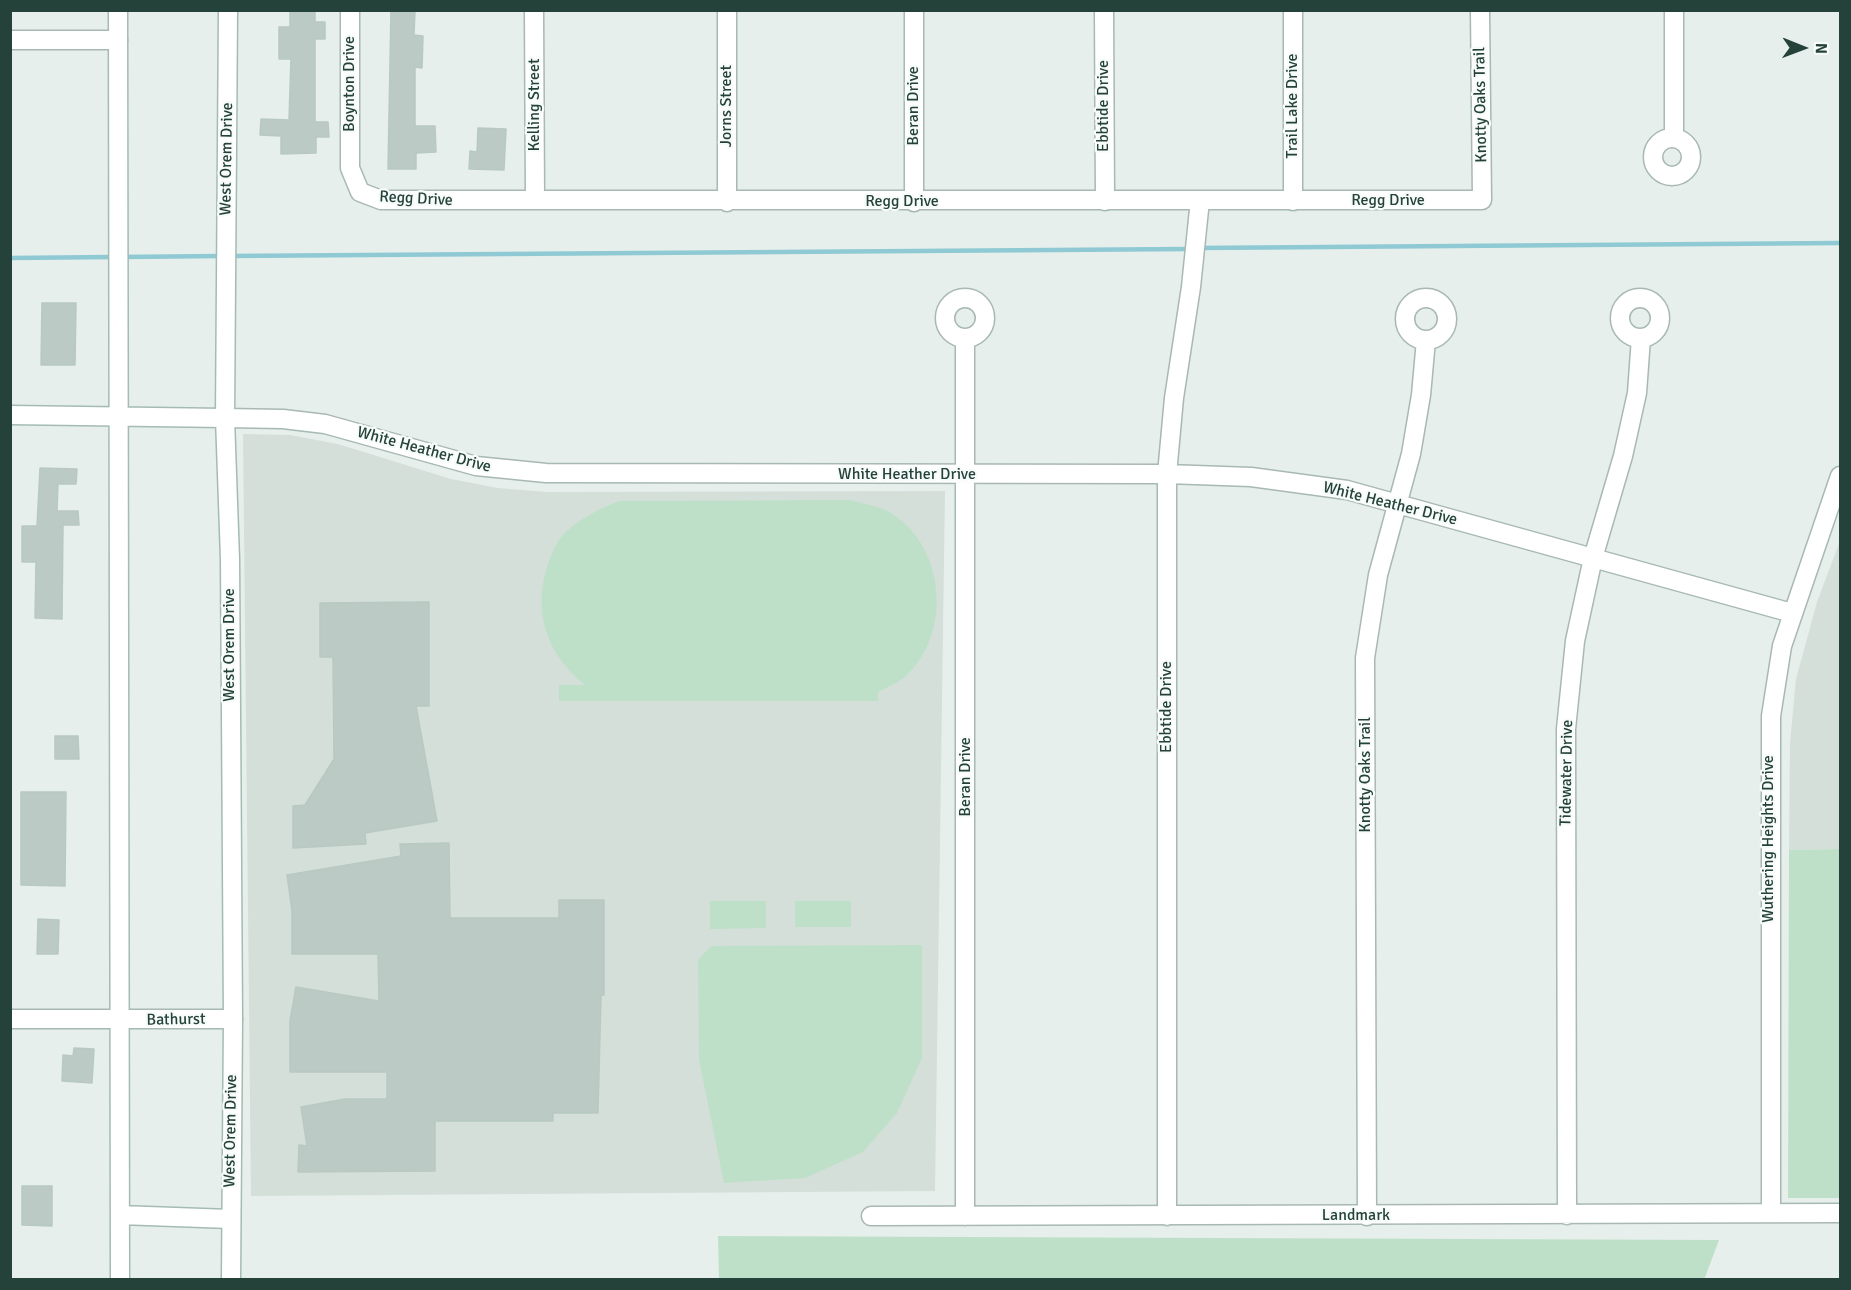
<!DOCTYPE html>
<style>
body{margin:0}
#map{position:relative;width:1851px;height:1290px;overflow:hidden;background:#e6efeb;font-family:Signika,sans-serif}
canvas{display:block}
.frame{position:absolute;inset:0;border:12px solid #24423a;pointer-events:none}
.north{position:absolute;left:1773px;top:18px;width:60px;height:60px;-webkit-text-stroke:4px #f7fbf9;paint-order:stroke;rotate:91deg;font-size:16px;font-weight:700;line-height:24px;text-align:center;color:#24423a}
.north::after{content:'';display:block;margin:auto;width:21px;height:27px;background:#24423a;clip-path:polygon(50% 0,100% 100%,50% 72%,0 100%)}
</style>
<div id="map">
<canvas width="1851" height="1290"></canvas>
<div class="frame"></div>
<div class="north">N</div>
</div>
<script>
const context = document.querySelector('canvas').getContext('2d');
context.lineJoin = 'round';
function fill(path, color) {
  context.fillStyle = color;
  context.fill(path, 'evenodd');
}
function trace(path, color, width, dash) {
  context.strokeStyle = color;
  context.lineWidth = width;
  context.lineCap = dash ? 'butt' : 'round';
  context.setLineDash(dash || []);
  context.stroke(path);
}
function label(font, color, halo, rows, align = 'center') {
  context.font = font + ' Signika,sans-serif';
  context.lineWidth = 4.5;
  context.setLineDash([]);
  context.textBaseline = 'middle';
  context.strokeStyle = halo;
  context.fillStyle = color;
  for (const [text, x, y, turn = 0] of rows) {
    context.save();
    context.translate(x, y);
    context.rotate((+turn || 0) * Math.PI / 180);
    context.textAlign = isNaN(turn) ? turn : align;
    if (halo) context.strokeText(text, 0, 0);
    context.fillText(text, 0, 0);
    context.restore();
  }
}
const built = new Path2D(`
 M 243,434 L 290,435 L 338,444 L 451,479 L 498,488 L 547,492 L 945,491 L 935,1191 L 251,1196 Z
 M 1840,541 L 1840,849 L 1789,850 L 1790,743 L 1796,679 L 1817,602 Z`);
const green = new Path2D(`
 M 851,500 C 863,504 880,506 891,513 C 946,547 952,633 906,676 C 898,683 887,687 878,692 L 878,701 L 559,701 L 559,685 L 585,685 C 549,657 533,615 546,571 C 550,558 554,544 564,534 C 579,518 600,509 619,501 Z
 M 1840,849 L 1840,1198 L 1788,1198 L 1789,850 Z
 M 710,901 L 766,901 L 766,928 L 710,929 Z
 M 795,901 L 851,901 L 851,927 L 795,927 Z
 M 922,945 L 922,1058 L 897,1113 L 863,1152 L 805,1178 L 724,1183 L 699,1060 L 698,960 L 711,946 Z
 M 718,1236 L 1719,1240 L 1704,1280 L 719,1280 Z`);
const stream = new Path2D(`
 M 1198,248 L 1840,243
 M 229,256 L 1190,249
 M 121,257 L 221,256
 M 10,258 L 113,257`);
const building = new Path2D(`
 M 290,10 L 315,10 L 315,22 L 325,22 L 325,39 L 315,39 L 315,122 L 328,122 L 329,137 L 316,137 L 316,153 L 281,154 L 281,136 L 260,135 L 261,119 L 289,120 L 291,59 L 279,59 L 279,27 L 290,27 Z
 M 391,10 L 415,10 L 414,35 L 423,36 L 422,68 L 415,67 L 415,126 L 435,126 L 436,152 L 416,153 L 416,169 L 388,169 Z
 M 478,128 L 506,129 L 504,170 L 469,169 L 470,151 L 477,152 Z
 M 42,303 L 76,303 L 75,365 L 41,365 Z
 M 40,468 L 77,469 L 76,484 L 58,484 L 57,511 L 78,511 L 79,525 L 63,525 L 62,619 L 35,618 L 36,562 L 22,562 L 22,526 L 37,526 Z
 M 429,602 L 429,706 L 416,706 L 437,821 L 365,833 L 366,844 L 293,848 L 293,806 L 305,805 L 334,759 L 333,657 L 320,657 L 320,603 Z
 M 55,736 L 78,736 L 79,759 L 55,759 Z
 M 21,792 L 66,792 L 65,886 L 21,885 Z
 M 449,843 L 450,918 L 559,918 L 559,900 L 604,900 L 604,995 L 601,995 L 598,1113 L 553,1113 L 553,1121 L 435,1121 L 435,1171 L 298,1172 L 299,1145 L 307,1146 L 301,1107 L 345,1099 L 387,1099 L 387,1072 L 290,1072 L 290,1021 L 296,987 L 379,1001 L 378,954 L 292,954 L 292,911 L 287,875 L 401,856 L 400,844 Z
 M 38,919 L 59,920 L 58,954 L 37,954 Z
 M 74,1048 L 94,1049 L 92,1083 L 62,1081 L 63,1055 L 73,1056 Z
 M 22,1186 L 52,1186 L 52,1226 L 22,1225 Z`);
const street = new Path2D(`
 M 350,10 L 350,168 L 360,192 L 381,200 L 1482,200 L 1480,10
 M 534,10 L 535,200
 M 727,10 L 727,202
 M 914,10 L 914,202
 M 1104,10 L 1105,201
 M 1293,10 L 1293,201
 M 10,40 L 118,40
 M 1674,138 L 1674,10
 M1653 157a19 19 0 1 1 38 0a19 19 0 1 1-38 0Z
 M1405 319a21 21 0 1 1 42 0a21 21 0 1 1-42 0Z
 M945 318a20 20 0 1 1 40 0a20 20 0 1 1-40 0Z
 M1620 318a20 20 0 1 1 40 0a20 20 0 1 1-40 0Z
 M 225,418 L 283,419 L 325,424 L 476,466 L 546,473 L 1167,474 L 1251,477 L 1347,490 L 1792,613
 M 10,1019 L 233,1019
 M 1771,1213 L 1771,716 L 1782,646 L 1840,476
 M 1567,1215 L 1566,729 L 1575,641 L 1593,558 L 1623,456 L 1637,393 L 1641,338
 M 871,1216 L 1840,1213
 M 965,1216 L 965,338
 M 1167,1216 L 1167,474 L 1174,398 L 1191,287 L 1200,200
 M 1367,1216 L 1365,658 L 1378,575 L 1411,454 L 1421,395 L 1426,340`);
const secondary = new Path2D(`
 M 118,10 L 120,1280
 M 228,10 L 225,418 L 230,559 L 233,1019 L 231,1280
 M 10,415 L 225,418
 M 120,1215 L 230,1219`);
const streetNames = [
 ["Boynton Drive",350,84,-90],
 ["Kelling Street",535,105,-90],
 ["Knotty Oaks Trail",1481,105,-91],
 ["Jorns Street",727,106,-90],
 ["Beran Drive",914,106,-90],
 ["Ebbtide Drive",1104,106,-90],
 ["Trail Lake Drive",1293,106,-90],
 ["West Orem Drive",227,159,-89],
 ["Regg Drive",416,199,3],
 ["Regg Drive",1388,201],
 ["Regg Drive",902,202],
 ["White Heather Drive",424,450,15],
 ["White Heather Drive",907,475],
 ["White Heather Drive",1390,504,14],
 ["West Orem Drive",230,645,-90],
 ["Ebbtide Drive",1167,707,-90],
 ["Tidewater Drive",1567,773,-89],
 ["Knotty Oaks Trail",1366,775,-90],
 ["Beran Drive",966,777,-90],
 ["Wuthering Heights Drive",1769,839,-90],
 ["Bathurst",176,1020,-1],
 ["West Orem Drive",231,1131,-89],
 ["Landmark",1356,1216]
];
fill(built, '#d4dfda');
fill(green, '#bfe0c8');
trace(stream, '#8ec9d4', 4.5);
fill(building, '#bbcac4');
trace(building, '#b8c9c2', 1.5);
trace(street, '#a8b8b2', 21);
trace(secondary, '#a4bbb3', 21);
trace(street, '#fff', 18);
trace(secondary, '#fff', 18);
label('16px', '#24423a', '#f7fbf9', streetNames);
</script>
